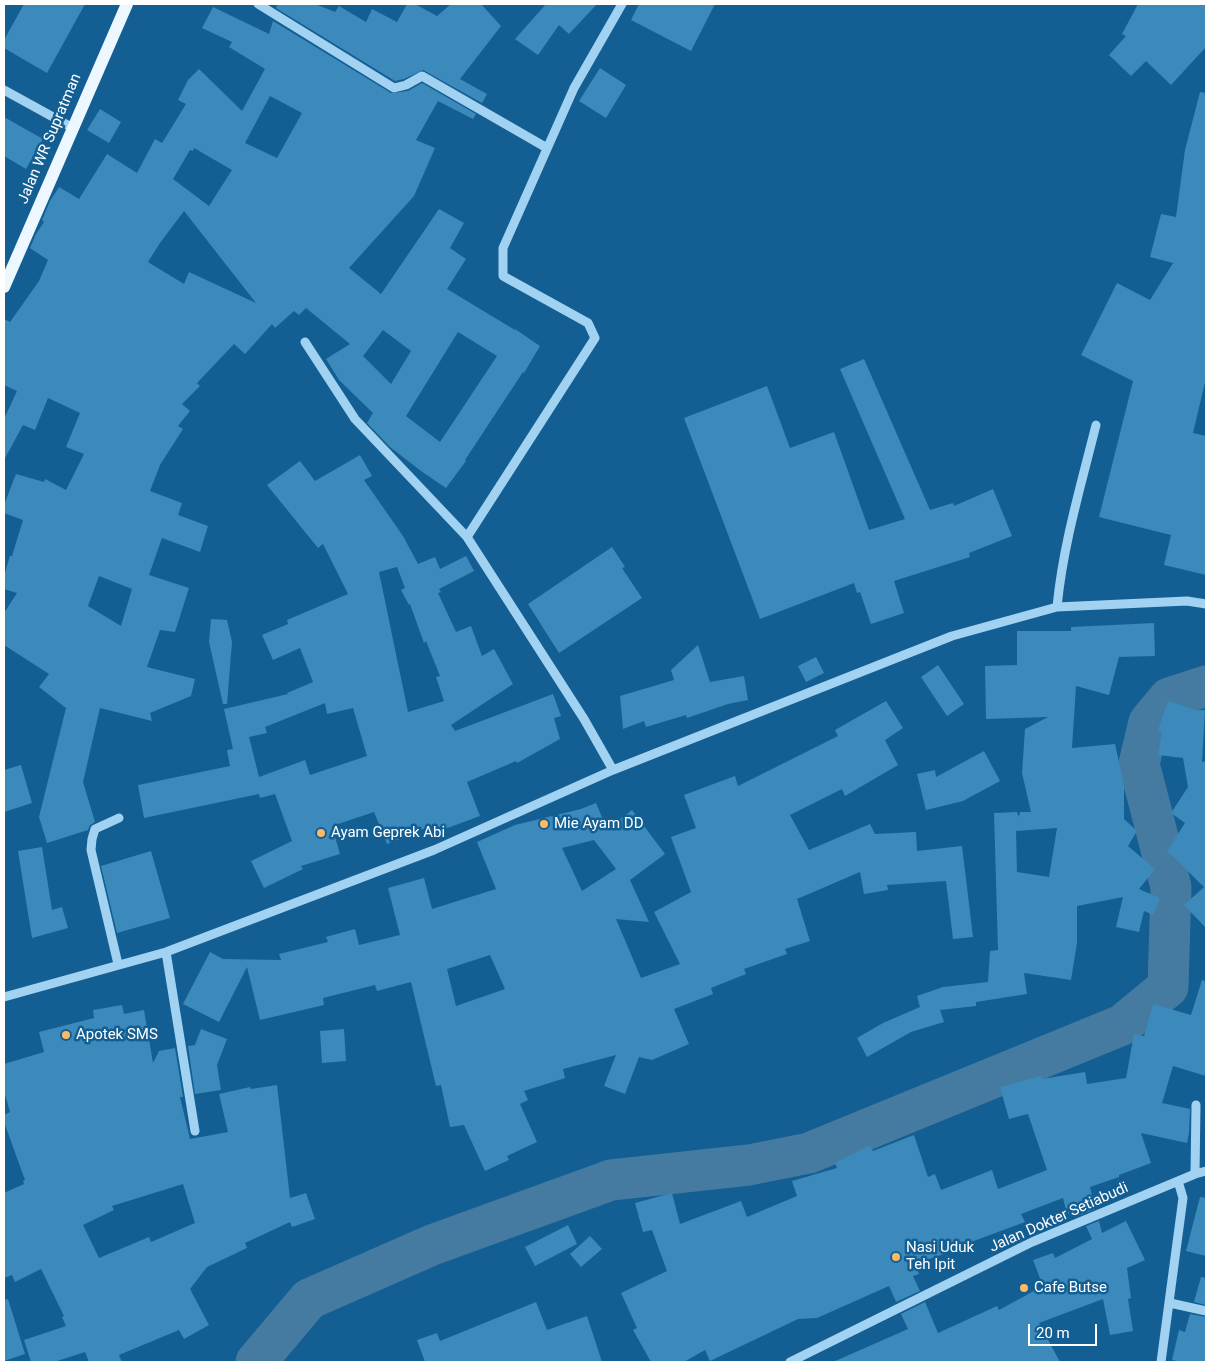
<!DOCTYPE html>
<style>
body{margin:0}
#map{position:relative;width:1210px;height:1366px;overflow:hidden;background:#135f93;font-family:Roboto,sans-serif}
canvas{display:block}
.frame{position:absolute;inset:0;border:5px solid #fff;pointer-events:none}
.scale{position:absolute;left:1028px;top:1324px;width:69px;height:22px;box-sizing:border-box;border:2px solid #fff;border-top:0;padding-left:6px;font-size:15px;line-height:18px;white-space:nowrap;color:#fff;-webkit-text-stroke:4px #135f93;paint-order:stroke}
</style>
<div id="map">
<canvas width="1210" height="1366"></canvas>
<div class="frame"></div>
<div class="scale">20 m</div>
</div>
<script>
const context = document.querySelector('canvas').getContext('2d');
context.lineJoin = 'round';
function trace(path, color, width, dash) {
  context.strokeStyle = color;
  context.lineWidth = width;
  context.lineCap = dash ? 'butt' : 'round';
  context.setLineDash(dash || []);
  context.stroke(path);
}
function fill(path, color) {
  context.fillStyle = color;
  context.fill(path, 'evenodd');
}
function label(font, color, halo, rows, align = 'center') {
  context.font = font + ' Roboto,sans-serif';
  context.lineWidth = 5;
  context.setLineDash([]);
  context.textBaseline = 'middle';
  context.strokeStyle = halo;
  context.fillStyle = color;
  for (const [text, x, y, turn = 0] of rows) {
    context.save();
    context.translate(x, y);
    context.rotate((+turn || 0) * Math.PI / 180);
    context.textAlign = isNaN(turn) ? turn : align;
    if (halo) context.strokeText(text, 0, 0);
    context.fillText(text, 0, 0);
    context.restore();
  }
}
const river = new Path2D(`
 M 256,1362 L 309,1299 L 432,1245 L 611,1180 L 749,1165 L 809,1153 L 1122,1025 L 1168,987 L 1171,887 L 1139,764 L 1149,722 L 1169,698 L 1206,686`);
const building = new Path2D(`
 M 24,4 L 85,4 L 47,73 L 4,48 L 4,40 Z
 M 278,4 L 315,4 L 335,12 L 339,6 L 366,22 L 372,9 L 397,22 L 407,4 L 415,4 L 437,16 L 451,4 L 481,4 L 501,26 L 460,79 L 487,94 L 482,103 L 423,70 L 404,79 L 395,81 L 276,8 Z
 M 546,4 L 597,4 L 569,34 L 559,25 L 538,55 L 515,39 Z
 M 639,4 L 715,4 L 691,51 L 631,20 Z
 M 1138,4 L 1206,4 L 1206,47 L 1171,85 L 1146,61 L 1131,76 L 1109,55 L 1126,36 L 1122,34 Z
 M 213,7 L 269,34 L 273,21 L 391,93 L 408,91 L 422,83 L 476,114 L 473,119 L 438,101 L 416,140 L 435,148 L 414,196 L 349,268 L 381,294 L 439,209 L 464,223 L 450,248 L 466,259 L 447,289 L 515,330 L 515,329 L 540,346 L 524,373 L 523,372 L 465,460 L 466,461 L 446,488 L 421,471 L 390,447 L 367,423 L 373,413 L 339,380 L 326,359 L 350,344 L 306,308 L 299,315 L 294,311 L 275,328 L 272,324 L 245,354 L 234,344 L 197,383 L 200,386 L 182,404 L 190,411 L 178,426 L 183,429 L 160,465 L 150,491 L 182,503 L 178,515 L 208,526 L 200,552 L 162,538 L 149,575 L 189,588 L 175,632 L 160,630 L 147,667 L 195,679 L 191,696 L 150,713 L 152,721 L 100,708 L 83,782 L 95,822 L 90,825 L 88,830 L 47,843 L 39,817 L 66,708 L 39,687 L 49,674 L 4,645 L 4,613 L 17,593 L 4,589 L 4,576 L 10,556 L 12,556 L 23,520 L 4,513 L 4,505 L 16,474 L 44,482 L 45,479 L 66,490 L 84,454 L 66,447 L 80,413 L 48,398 L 35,430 L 23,425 L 4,460 L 4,419 L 17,391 L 4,385 L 4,319 L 10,322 L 39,281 L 48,260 L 30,248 L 36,234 L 44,222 L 42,220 L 50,201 L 59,187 L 79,199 L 107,154 L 137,173 L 155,139 L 162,143 L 186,104 L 178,100 L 188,80 L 199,69 L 242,111 L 265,69 L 229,47 L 232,42 L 202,28 ZM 270,96 L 302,113 L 277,158 L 245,143 ZM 194,148 L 232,170 L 209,206 L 173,179 L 190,150 L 193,151 ZM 184,211 L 256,303 L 189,272 L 184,284 L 148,262 L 160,243 ZM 383,330 L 411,351 L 391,384 L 363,356 ZM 458,332 L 497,356 L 440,442 L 406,416 ZM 99,576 L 132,589 L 121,626 L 88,606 Z
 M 600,68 L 626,85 L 606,118 L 579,101 Z
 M 1200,92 L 1206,93 L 1206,378 L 1193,433 L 1206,436 L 1206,575 L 1164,565 L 1171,535 L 1099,517 L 1133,381 L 1081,355 L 1117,283 L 1150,300 L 1173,263 L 1150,257 L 1161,214 L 1176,217 L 1185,150 Z
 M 100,109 L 121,122 L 109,143 L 87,130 Z
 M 4,117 L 43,139 L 26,169 L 4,156 Z
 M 864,359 L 930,510 L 953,503 L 954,506 L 993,489 L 1012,536 L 969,553 L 970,557 L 894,581 L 904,613 L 871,624 L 860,592 L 857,593 L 854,583 L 760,619 L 684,418 L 767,386 L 790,448 L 834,432 L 869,530 L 905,519 L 840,369 Z
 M 360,455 L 372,476 L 364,480 L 403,536 L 418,564 L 435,557 L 440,569 L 466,556 L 474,571 L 439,589 L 441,592 L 438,593 L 456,632 L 471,626 L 482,656 L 494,649 L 513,684 L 451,725 L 455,731 L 553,694 L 561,716 L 554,718 L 560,739 L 517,763 L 516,761 L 467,782 L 480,816 L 434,833 L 431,826 L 387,844 L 374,812 L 332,826 L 340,854 L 301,866 L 303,869 L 264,888 L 251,861 L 292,841 L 275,794 L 260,798 L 259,794 L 144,818 L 138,785 L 230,766 L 227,750 L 233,749 L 224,709 L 288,694 L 287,693 L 313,682 L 300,648 L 273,660 L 262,635 L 288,624 L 287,620 L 348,594 L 323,544 L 318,548 L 267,485 L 300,461 L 315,481 ZM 397,567 L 405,588 L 401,590 L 409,605 L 410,604 L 424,643 L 426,641 L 440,676 L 436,677 L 444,701 L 408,712 L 379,572 ZM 325,703 L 327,714 L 353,708 L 367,756 L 310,775 L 305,760 L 259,777 L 249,737 L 267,733 L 265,727 Z
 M 612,547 L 625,567 L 622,568 L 642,598 L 559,653 L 528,604 Z
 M 211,619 L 227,620 L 232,642 L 227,704 L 223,704 L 209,642 Z
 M 1154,623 L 1155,656 L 1119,657 L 1109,695 L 1076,686 L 1072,748 L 1115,744 L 1124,785 L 1124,819 L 1137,831 L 1128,846 L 1155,869 L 1139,889 L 1160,898 L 1153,915 L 1144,911 L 1139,932 L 1116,927 L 1123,897 L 1077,906 L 1077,943 L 1071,980 L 1024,973 L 1027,994 L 976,1002 L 976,1006 L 940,1010 L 944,1022 L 911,1032 L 867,1057 L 857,1038 L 883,1023 L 920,1007 L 917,996 L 943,987 L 988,982 L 990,951 L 998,950 L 994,813 L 1017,812 L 1019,817 L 1020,812 L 1031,812 L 1022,773 L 1025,729 L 1048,717 L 986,719 L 985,666 L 1017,665 L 1017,631 L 1071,631 L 1071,627 ZM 1057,828 L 1049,877 L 1017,872 L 1016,831 Z
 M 698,645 L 710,682 L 744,676 L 748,700 L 728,704 L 687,718 L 686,715 L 646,727 L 644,721 L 623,729 L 620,696 L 674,680 L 671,670 Z
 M 816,657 L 824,673 L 806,682 L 798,666 Z
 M 938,665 L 964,704 L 947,716 L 921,677 Z
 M 886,701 L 903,728 L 885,740 L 898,765 L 845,796 L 842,789 L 790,815 L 809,850 L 870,824 L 875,834 L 916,832 L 917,851 L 962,846 L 973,937 L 953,939 L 946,881 L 887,885 L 888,890 L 864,894 L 860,872 L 797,899 L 810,941 L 785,949 L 787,954 L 744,969 L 746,974 L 711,988 L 713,994 L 674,1009 L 689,1044 L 652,1060 L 639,1057 L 625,1094 L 604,1086 L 616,1055 L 563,1069 L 565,1078 L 524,1091 L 528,1100 L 520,1104 L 537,1142 L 507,1156 L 509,1160 L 485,1171 L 464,1125 L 450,1127 L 441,1085 L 436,1086 L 411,982 L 377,991 L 375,985 L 323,998 L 324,1005 L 260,1020 L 247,967 L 219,1022 L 183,1004 L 210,952 L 223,959 L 281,960 L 279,954 L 328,942 L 326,937 L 355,929 L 359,945 L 400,935 L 388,888 L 424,878 L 432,909 L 496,889 L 477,842 L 515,825 L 581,809 L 596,803 L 607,829 L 632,810 L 665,854 L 630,880 L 649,922 L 616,919 L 641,978 L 680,964 L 654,912 L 691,892 L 671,837 L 696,828 L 684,795 L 735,776 L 738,786 L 838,736 L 835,730 ZM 594,840 L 616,869 L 582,891 L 562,848 ZM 490,955 L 505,989 L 456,1006 L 447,969 Z
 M 1168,701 L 1196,710 L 1205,710 L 1202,762 L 1206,761 L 1206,928 L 1184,905 L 1204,887 L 1167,851 L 1185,823 L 1171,813 L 1188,787 L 1183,758 L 1158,755 L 1162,732 L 1158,730 Z
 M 984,751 L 1000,781 L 963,801 L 926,810 L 917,774 L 935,770 L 936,777 Z
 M 21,765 L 32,803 L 4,812 L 4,770 Z
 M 42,847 L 52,910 L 62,907 L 68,928 L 32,938 L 18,851 Z
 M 151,851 L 170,918 L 117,933 L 101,866 Z
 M 1202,980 L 1206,981 L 1206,1076 L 1173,1066 L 1162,1103 L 1190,1109 L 1189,1133 L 1187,1143 L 1141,1133 L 1151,1163 L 1119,1175 L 1119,1177 L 1090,1187 L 1095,1209 L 1081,1215 L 1079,1211 L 1067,1214 L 1063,1198 L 1021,1214 L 1025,1222 L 971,1242 L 972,1244 L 915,1264 L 919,1274 L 913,1276 L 920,1291 L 896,1302 L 889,1286 L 817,1318 L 798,1319 L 710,1361 L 705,1350 L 684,1362 L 651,1362 L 633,1330 L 637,1328 L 621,1293 L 667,1271 L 652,1230 L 643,1232 L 635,1203 L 672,1193 L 680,1224 L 741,1201 L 747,1217 L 797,1196 L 792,1181 L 837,1168 L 835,1163 L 870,1145 L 873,1151 L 914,1135 L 928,1177 L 935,1174 L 941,1190 L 992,1170 L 998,1189 L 1047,1170 L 1028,1114 L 1009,1119 L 1000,1087 L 1041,1076 L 1042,1079 L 1085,1072 L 1087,1084 L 1126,1078 L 1134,1034 L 1144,1036 L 1153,1004 L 1191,1015 Z
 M 122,1005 L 124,1014 L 144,1010 L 153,1063 L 159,1051 L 175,1048 L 183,1097 L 180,1097 L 190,1139 L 228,1132 L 219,1094 L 250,1087 L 251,1089 L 277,1085 L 290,1198 L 306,1193 L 315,1219 L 292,1227 L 290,1222 L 245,1243 L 247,1248 L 207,1267 L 190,1289 L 209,1325 L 184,1339 L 179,1330 L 119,1355 L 122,1362 L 89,1362 L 85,1352 L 54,1362 L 31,1362 L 24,1340 L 66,1326 L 62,1317 L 64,1316 L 41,1269 L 15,1282 L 12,1275 L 4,1278 L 4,1193 L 24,1184 L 23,1181 L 25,1180 L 4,1122 L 4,1115 L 10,1112 L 4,1091 L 4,1064 L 44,1052 L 39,1032 L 94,1018 L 93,1010 ZM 183,1184 L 195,1223 L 151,1242 L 149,1237 L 99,1258 L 83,1225 L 114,1210 L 112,1206 Z
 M 201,1029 L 227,1039 L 217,1065 L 221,1090 L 195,1094 L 188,1046 L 195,1045 Z
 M 344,1029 L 346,1061 L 322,1063 L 320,1031 Z
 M 1200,1197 L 1206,1198 L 1206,1256 L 1186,1251 Z
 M 1099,1221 L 1102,1233 L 1126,1221 L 1145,1260 L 1127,1268 L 1131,1298 L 1128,1299 L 1133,1331 L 1110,1335 L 1103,1299 L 1039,1323 L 1060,1362 L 833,1362 L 908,1329 L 901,1314 L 925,1302 L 938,1333 L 997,1306 L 999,1310 L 1043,1286 L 1033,1260 L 1053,1253 L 1055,1258 L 1092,1239 L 1086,1226 Z
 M 568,1225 L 577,1244 L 535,1266 L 525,1247 Z
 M 590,1236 L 602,1249 L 581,1267 L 570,1254 Z
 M 1201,1277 L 1206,1278 L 1206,1305 L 1194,1302 Z
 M 8,1299 L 25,1354 L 4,1361 L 4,1300 Z
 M 536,1302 L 547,1330 L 587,1316 L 602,1362 L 425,1362 L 417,1340 L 437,1333 L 440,1341 Z
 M 1190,1314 L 1206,1317 L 1206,1362 L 1183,1362 L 1172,1360 L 1179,1330 L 1185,1332 Z`);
const minor = new Path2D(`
 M 258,4 L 394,88 L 406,85 L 422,76 L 547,148
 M 4,90 L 73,128
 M 305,342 L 355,419 L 467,537
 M 1057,607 C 1063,545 1081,485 1096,425
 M 613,770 L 584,719 L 467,537 L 595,338 L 588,323 L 503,276 L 503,248 L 574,88 L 622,4
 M 166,952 L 195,1131
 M 118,964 L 91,850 L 92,839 L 95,829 L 119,818
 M 4,997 L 166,952 L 434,850 L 613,770 L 952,636 L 1057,607 L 1187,601 L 1206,604
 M 1195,1174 L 1196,1105
 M 1170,1303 L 1206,1311
 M 790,1362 L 1032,1242 L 1195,1174 L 1206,1171
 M 1161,1362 L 1183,1198 L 1178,1181`);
const major = new Path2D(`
 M 4,287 L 127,4`);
const markers = [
 [544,824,5,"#ffb962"],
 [321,833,5,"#ffb962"],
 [66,1035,5,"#ffb962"],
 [896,1257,5,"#ffb962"],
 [1024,1288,5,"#ffb962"]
];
const streetNames = [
 ["Jalan WR Supratman",50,139,-67],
 ["Jalan Dokter Setiabudi",1059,1218,-24]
];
const poiNames = [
 ["Mie Ayam DD",554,824],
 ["Ayam Geprek Abi",331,833],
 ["Apotek SMS",76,1035],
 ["Nasi Uduk",906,1248],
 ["Teh Ipit",906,1265],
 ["Cafe Butse",1034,1288]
];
trace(river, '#457ba0', 41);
fill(building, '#3c89bb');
trace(minor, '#a2d2f2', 9);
trace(major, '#ecf7ff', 12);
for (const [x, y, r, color] of markers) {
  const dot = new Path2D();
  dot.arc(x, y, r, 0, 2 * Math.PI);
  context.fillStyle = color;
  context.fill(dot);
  trace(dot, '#135f93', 2);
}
label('15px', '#fff', '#135f93', streetNames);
label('15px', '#fff', '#135f93', poiNames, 'left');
</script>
